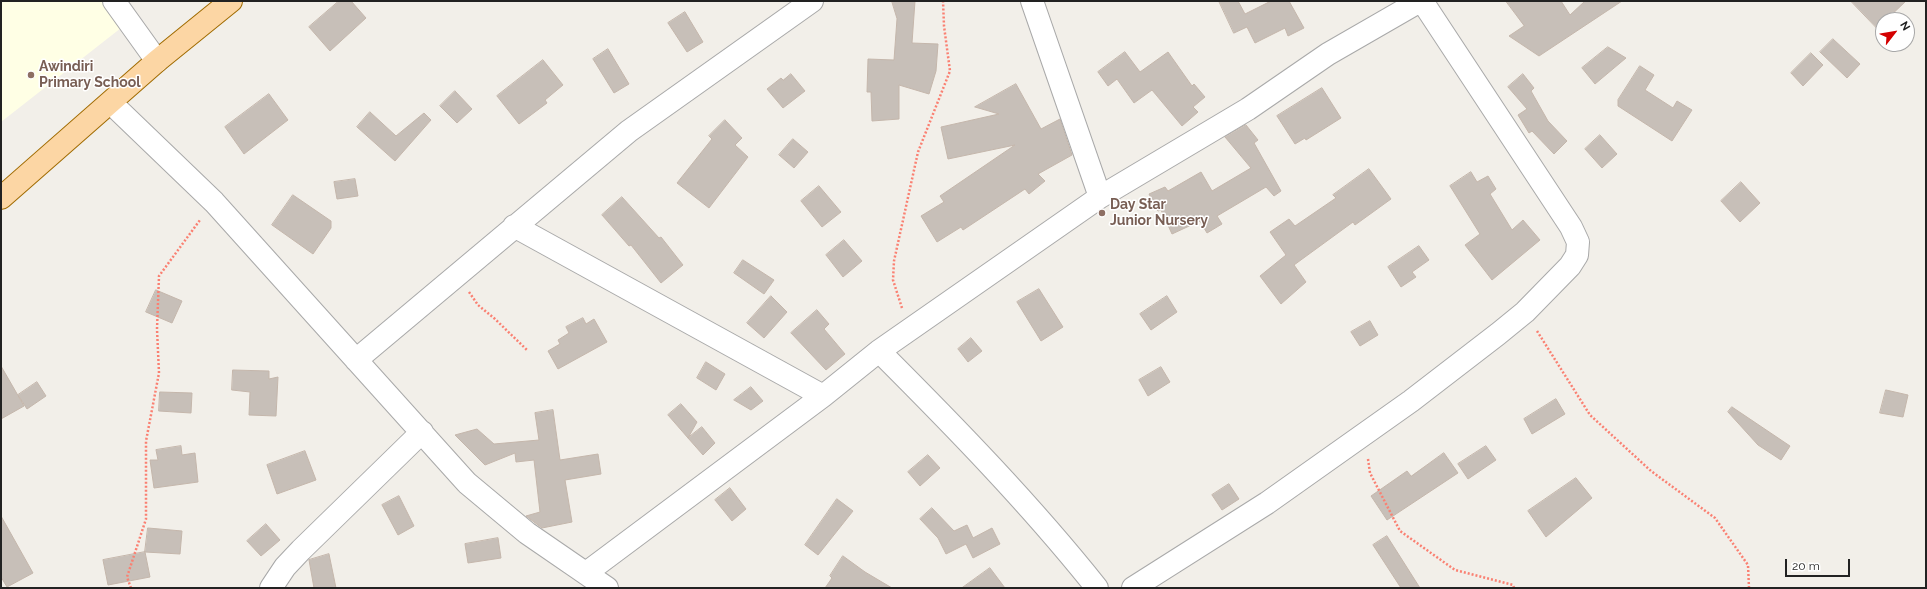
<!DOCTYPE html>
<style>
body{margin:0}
#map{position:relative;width:1927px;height:589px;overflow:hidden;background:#f2efe9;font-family:Raleway,sans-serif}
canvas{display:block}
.frame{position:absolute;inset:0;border:2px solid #222;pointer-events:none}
.north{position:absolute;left:1875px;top:12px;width:40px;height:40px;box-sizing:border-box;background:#fff;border:1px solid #a7a7a7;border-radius:50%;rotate:59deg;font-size:11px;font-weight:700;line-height:16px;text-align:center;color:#222}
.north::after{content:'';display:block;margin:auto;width:14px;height:18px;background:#d40000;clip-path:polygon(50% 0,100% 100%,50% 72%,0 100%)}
.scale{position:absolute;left:1785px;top:559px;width:65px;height:18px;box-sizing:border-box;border:2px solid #222;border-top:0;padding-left:5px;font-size:12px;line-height:14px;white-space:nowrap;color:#222;-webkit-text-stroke:3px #fff;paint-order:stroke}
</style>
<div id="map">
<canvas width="1927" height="589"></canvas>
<div class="frame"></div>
<div class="north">N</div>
<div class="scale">20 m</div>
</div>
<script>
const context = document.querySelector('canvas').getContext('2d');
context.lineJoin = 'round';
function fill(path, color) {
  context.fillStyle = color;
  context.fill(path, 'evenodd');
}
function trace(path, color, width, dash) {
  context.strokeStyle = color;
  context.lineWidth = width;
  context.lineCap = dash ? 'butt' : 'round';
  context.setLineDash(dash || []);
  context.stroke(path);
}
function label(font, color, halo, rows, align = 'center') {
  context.font = font + ' Raleway,sans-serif';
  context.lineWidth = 3;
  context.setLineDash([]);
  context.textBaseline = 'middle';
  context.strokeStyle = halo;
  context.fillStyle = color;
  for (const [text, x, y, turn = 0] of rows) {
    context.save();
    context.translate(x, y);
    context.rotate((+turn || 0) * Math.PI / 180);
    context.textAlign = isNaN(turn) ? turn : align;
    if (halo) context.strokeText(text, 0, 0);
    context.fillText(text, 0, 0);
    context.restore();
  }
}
const education = new Path2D(`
 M 1,1 L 102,1 L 121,28 L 1,122 Z`);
const building = new Path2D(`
 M 339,1 L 351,1 L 366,18 L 330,51 L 309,27 Z
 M 892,1 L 915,1 L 912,43 L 938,44 L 936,71 L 929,94 L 899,85 L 899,119 L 872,121 L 871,92 L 867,92 L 868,59 L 894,60 L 897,19 Z
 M 1219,1 L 1238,1 L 1245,14 L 1271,1 L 1289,1 L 1304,28 L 1288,36 L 1285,28 L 1255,43 L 1247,27 L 1234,33 Z
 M 1506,1 L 1561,1 L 1570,15 L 1585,1 L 1622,1 L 1539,56 L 1509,36 L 1524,26 Z
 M 1851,1 L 1906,1 L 1886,20 L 1883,20 L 1883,22 L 1877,28 Z
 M 685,12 L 703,42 L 687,52 L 668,23 Z
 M 1833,39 L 1860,64 L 1847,78 L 1820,52 Z
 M 1608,47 L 1626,58 L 1595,84 L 1582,68 Z
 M 608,49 L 629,84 L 614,93 L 593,59 Z
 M 1125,52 L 1140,72 L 1168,52 L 1192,86 L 1194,84 L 1205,97 L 1193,107 L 1198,112 L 1182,126 L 1152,90 L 1134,103 L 1117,79 L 1108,86 L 1098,72 Z
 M 1811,53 L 1823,65 L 1803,86 L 1791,73 Z
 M 543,60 L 563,85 L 545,100 L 547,103 L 519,124 L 497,96 Z
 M 1640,66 L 1654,75 L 1645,90 L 1673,108 L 1677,101 L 1692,110 L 1672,141 L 1618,106 L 1618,100 Z
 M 791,74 L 805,91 L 783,108 L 767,89 L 781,78 L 783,80 Z
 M 1523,74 L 1534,88 L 1531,91 L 1548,121 L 1567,141 L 1554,154 L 1532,131 L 1529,133 L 1518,115 L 1527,109 L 1508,87 Z
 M 1016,84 L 1041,129 L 1060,119 L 1072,155 L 1038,174 L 1045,181 L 1029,194 L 1025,189 L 963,230 L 961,227 L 937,242 L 921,216 L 944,202 L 940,196 L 1015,145 L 948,159 L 941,127 L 999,114 L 975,107 Z
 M 1322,88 L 1341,118 L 1306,140 L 1305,138 L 1295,144 L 1277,116 Z
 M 455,91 L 472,109 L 457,123 L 440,106 Z
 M 269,94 L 288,120 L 244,154 L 225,127 Z
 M 370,112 L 396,136 L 424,113 L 431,120 L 395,161 L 357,127 Z
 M 725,120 L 742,138 L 735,145 L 748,157 L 709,208 L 677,183 L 712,139 L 709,136 Z
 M 1246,125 L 1258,140 L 1254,143 L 1281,191 L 1274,196 L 1266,187 L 1217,216 L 1222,224 L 1207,233 L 1200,221 L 1172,234 L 1161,210 L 1158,211 L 1149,194 L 1165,187 L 1168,191 L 1201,172 L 1212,191 L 1251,168 L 1225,137 Z
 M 1600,135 L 1617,154 L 1602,168 L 1585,149 Z
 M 793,139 L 808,152 L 794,168 L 779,155 Z
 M 1369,169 L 1391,199 L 1355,225 L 1353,222 L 1294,265 L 1306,282 L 1281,304 L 1260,276 L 1286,255 L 1270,232 L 1289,219 L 1295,226 L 1336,198 L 1333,195 Z
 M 1471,172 L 1477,182 L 1488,176 L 1496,189 L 1490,194 L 1512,230 L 1523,220 L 1540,240 L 1492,280 L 1465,245 L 1480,234 L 1450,186 Z
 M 355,179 L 358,196 L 337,199 L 334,182 Z
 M 1741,182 L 1760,203 L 1740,222 L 1721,201 Z
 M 819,186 L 841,212 L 822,227 L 801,201 Z
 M 293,195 L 331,221 L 331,228 L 313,254 L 272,225 Z
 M 622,197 L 659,238 L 661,237 L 683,265 L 661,283 L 631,245 L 629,246 L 602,215 Z
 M 844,240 L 862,261 L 843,277 L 826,255 Z
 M 1419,246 L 1429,260 L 1412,272 L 1416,277 L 1401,287 L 1388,267 Z
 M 743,260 L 774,280 L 764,294 L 734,273 Z
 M 1039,289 L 1063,327 L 1041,341 L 1017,302 Z
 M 156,290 L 182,301 L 172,323 L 146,312 Z
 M 771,296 L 787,312 L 764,338 L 747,323 Z
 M 1167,296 L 1177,312 L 1151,330 L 1140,314 Z
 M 817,310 L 829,324 L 824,329 L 845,354 L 826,370 L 791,333 Z
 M 583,318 L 586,324 L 594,319 L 607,342 L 558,369 L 548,351 L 560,344 L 558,340 L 569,333 L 566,327 Z
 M 1370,321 L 1378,335 L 1360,346 L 1351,332 Z
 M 971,338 L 982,351 L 968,362 L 958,349 Z
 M 706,362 L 725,374 L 716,390 L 697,378 Z
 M 1,366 L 24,406 L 1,419 Z
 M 1161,367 L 1170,382 L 1148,396 L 1139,380 Z
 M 233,370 L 269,371 L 269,379 L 278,377 L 276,416 L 249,415 L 250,392 L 232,390 Z
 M 37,382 L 46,396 L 27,409 L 18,395 Z
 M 751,387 L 763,401 L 751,410 L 734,400 Z
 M 1886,390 L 1908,395 L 1903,417 L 1880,413 Z
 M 160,392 L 192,393 L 191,413 L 159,411 Z
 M 1556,399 L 1565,414 L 1532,434 L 1524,419 Z
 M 681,404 L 697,422 L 688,438 L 668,415 Z
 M 1732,407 L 1790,446 L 1781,460 L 1758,445 L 1728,412 Z
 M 553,410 L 560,460 L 598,454 L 601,474 L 565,480 L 572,522 L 542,528 L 526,516 L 540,512 L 534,460 L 516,462 L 515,453 L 485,465 L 455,435 L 477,429 L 494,444 L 539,440 L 535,413 Z
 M 702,427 L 715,443 L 703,455 L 688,438 Z
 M 181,446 L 182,455 L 195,453 L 198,482 L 154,488 L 150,460 L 158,460 L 156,450 Z
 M 1486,446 L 1496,460 L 1468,479 L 1458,464 Z
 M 305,451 L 316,480 L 277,494 L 267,465 Z
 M 1444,453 L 1458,473 L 1387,520 L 1371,496 L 1407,471 L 1411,476 Z
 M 928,455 L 940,468 L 920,486 L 908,472 Z
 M 1576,478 L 1592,498 L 1546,537 L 1528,511 Z
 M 1229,484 L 1239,499 L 1222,510 L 1212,495 Z
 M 730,488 L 746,509 L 732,521 L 715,500 Z
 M 399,496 L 414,526 L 398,535 L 382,505 Z
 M 837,499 L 853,511 L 818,555 L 805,545 Z
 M 932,508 L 954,531 L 967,525 L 973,538 L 992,528 L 1000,544 L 973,558 L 966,544 L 946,554 L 938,538 L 920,519 Z
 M 1,516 L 33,573 L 7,587 L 1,577 Z
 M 266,524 L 280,540 L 261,556 L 247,541 Z
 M 148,528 L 182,531 L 180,554 L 145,552 Z
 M 1387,536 L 1420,588 L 1401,588 L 1373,545 Z
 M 498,538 L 501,558 L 468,563 L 465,544 Z
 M 145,552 L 150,577 L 108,585 L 103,560 Z
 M 329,554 L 336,588 L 314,588 L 309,560 Z
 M 843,556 L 865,572 L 892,588 L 825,588 L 832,578 L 830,576 Z
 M 990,568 L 1005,588 L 962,588 Z`);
const path = new Path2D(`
 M 469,292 L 478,305 L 495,319 L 527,350
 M 902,308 L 893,280 L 894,261 L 918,152 L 950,71 L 944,26 L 943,1
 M 1537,331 L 1590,415 L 1651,471 L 1715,518 L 1748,565 L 1749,588
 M 1368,459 L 1370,473 L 1400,531 L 1455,570 L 1513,585 L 1514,588
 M 131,588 L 127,577 L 146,519 L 146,441 L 159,373 L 157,329 L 159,276 L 200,220`);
const minor = new Path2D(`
 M 114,1 L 157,61
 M 1032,1 L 1100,197
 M 111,103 L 214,202 L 467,483 L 527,533 L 607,588
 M 514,226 L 823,396
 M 879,351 C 955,427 1030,504 1097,588
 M 356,360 L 629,131 L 812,1
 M 586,573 L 823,396 L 879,351 L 1100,197 L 1248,109 L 1328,54 L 1420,1
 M 271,588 L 285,567 L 301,550 L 422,432
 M 1133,588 L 1267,503 L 1411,401 L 1498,334 L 1525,312 L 1570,266 L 1577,255 L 1578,242 L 1571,227 L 1422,1`);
const major = new Path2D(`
 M 1,198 L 157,61 L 231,1`);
const markers = [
 [31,75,4,"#8d6e63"],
 [1102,213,4,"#8d6e63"]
];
const educationNames = [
 ["Awindiri",39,67],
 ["Primary School",39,83],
 ["Day Star",1110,205],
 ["Junior Nursery",1110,221]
];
fill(education, '#ffffe5');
fill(building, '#c7bfb8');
trace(building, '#c4b6ab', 1);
trace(minor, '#a9a9a9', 24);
trace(major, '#a06b00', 24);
trace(path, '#fa8072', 2.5, [2, 2]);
trace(minor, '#fff', 22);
trace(major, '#fcd6a4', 22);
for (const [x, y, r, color] of markers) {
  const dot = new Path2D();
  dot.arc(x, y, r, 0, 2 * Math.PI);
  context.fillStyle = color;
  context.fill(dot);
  trace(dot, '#fff', 1.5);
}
label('bold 14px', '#785e54', '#fff', educationNames, 'left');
</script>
